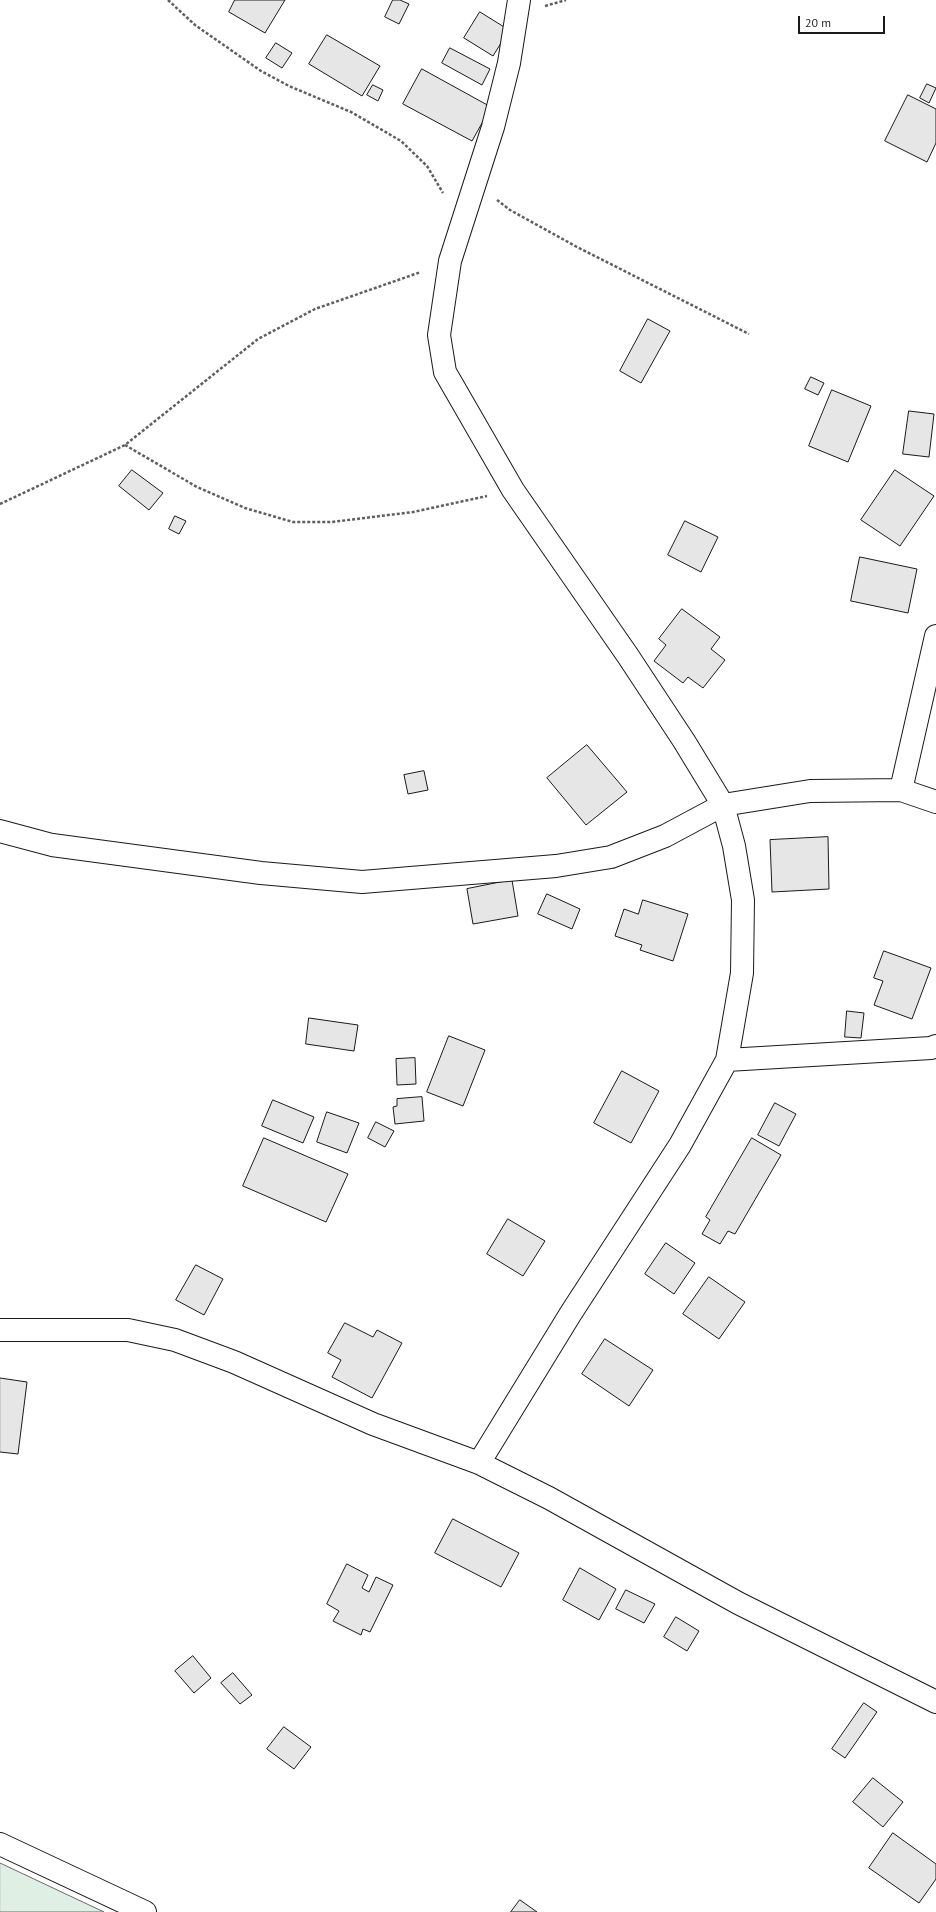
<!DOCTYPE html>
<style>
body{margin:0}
#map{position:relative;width:936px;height:1912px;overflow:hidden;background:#fff;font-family:"PT Sans",sans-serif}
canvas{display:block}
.scale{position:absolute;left:798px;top:16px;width:87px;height:18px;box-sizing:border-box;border:2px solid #1a1a1a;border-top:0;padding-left:5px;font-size:12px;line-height:14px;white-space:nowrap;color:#1a1a1a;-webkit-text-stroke:3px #fff;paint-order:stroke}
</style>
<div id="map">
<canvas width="936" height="1912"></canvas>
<div class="scale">20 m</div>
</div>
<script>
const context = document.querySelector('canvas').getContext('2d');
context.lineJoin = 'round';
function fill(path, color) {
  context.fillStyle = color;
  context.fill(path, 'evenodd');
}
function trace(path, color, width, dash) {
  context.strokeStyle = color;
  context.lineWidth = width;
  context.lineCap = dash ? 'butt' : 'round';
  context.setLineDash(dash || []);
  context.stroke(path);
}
const green = new Path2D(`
 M 0,1863 L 104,1912 L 0,1912 Z`);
const building = new Path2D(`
 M 235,0 L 285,0 L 265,33 L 229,12 Z
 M 393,0 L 400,0 L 409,4 L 399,24 L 385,17 Z
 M 480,12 L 509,30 L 493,56 L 464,38 Z
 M 327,35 L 380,66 L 362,96 L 309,64 Z
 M 276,43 L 292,53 L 282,68 L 266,58 Z
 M 450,48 L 490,69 L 482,85 L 442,63 Z
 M 422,69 L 491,107 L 472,141 L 403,104 Z
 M 927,84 L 936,88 L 929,103 L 920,98 Z
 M 373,85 L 383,90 L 378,101 L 367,95 Z
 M 908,95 L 936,109 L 936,143 L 927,162 L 885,141 Z
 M 648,319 L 670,331 L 641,383 L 620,371 Z
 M 811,377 L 824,383 L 818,395 L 805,389 Z
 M 832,390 L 871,406 L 848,462 L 809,446 Z
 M 909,411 L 934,414 L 929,457 L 903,454 Z
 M 132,470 L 163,493 L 149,510 L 119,486 Z
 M 895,470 L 934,496 L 900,546 L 861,520 Z
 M 175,516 L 186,521 L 179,534 L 169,529 Z
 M 685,521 L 718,537 L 701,572 L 668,555 Z
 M 860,557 L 917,569 L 908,613 L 851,601 Z
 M 682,609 L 720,637 L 711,649 L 725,660 L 703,688 L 688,677 L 683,683 L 654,661 L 666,645 L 659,639 Z
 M 587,745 L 627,792 L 586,825 L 547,778 Z
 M 424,771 L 428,790 L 408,794 L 404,775 Z
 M 828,837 L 829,889 L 772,892 L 770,840 Z
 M 512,880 L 518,916 L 473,924 L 467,889 Z
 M 547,894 L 580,909 L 572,929 L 538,914 Z
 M 643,900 L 688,914 L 673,961 L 640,950 L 642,945 L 615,936 L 624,909 L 638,914 Z
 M 884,951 L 931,968 L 912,1019 L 874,1005 L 883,981 L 874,978 Z
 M 847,1011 L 864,1013 L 861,1038 L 845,1037 Z
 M 309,1018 L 358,1025 L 354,1051 L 306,1044 Z
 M 449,1036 L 485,1050 L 463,1106 L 427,1092 Z
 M 415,1058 L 416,1084 L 397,1085 L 396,1059 Z
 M 622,1071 L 659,1091 L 631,1143 L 594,1123 Z
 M 422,1097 L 424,1121 L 395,1124 L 393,1107 L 397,1106 L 397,1099 Z
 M 273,1100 L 314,1117 L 303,1143 L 262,1126 Z
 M 775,1103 L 796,1114 L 779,1146 L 758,1135 Z
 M 327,1112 L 359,1123 L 347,1153 L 317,1142 Z
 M 376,1122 L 394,1131 L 385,1147 L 368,1138 Z
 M 264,1138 L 348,1174 L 326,1222 L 243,1186 Z
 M 752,1138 L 781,1155 L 735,1234 L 728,1231 L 720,1244 L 702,1234 L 710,1220 L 706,1217 Z
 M 508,1219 L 545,1241 L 523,1276 L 487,1254 Z
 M 666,1243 L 695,1263 L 674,1294 L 645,1274 Z
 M 196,1265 L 223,1279 L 204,1315 L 176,1300 Z
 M 709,1277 L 745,1302 L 719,1339 L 683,1314 Z
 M 345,1323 L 373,1337 L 377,1330 L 402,1343 L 372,1398 L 332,1377 L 341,1360 L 328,1353 Z
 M 605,1339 L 653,1370 L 629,1406 L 582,1374 Z
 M 0,1378 L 27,1382 L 18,1454 L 0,1452 Z
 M 453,1519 L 519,1553 L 501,1587 L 435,1553 Z
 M 347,1564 L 368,1575 L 362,1588 L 369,1592 L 376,1577 L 393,1585 L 370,1632 L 363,1629 L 361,1635 L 333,1621 L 339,1611 L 327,1604 Z
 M 580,1568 L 616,1589 L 599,1620 L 563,1600 Z
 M 626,1590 L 655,1604 L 644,1623 L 616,1609 Z
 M 676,1617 L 699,1631 L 687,1651 L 664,1637 Z
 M 193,1656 L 211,1678 L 194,1693 L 175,1671 Z
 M 233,1673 L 252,1695 L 240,1704 L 221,1683 Z
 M 864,1703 L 877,1712 L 845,1758 L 832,1749 Z
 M 284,1727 L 311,1747 L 294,1769 L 267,1749 Z
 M 873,1778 L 903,1802 L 883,1827 L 853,1802 Z
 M 893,1833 L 936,1864 L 936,1879 L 919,1903 L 869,1868 Z
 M 520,1900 L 537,1912 L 511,1912 Z`);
const path = new Path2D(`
 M 168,0 L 195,25 L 261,71 L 289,86 L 351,112 L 401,141 L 427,166 L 443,193
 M 545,6 L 566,0
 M 497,200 L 510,210 L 577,247 L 749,334
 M 125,445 L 197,487 L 245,508 L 293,522 L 332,522 L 413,512 L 487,496
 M 0,504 L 125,445 L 258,339 L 315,309 L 421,272`);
const minor = new Path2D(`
 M 901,790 L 936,636
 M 0,831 L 52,845 L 261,873 L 362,882 L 556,866 L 611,857 L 665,836 L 723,805 L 810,791 L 901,790 L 936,802
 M 727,1060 L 931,1048 L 936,1046
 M 0,1330 L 128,1330 L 175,1340 L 234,1362 L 373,1424 L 479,1463 L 549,1498 L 738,1603 L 936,1702
 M 479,1463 L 571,1313 L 680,1145 L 727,1060 L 742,973 L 743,900 L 734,846 L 723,805 L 684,741 L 628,656 L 513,490 L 445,372 L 439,335 L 450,261 L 493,127 L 509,63 L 519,0`);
const tertiary = new Path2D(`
 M 0,1844 L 145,1912`);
fill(green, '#e0efe3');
trace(green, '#6a6a6a', 1);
fill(building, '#e6e6e6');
trace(building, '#1a1a1a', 1);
trace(minor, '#1a1a1a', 24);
trace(tertiary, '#1a1a1a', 24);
trace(path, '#5f5f5f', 2.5, [3, 2]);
trace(minor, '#fff', 22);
trace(tertiary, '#fff', 22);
</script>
